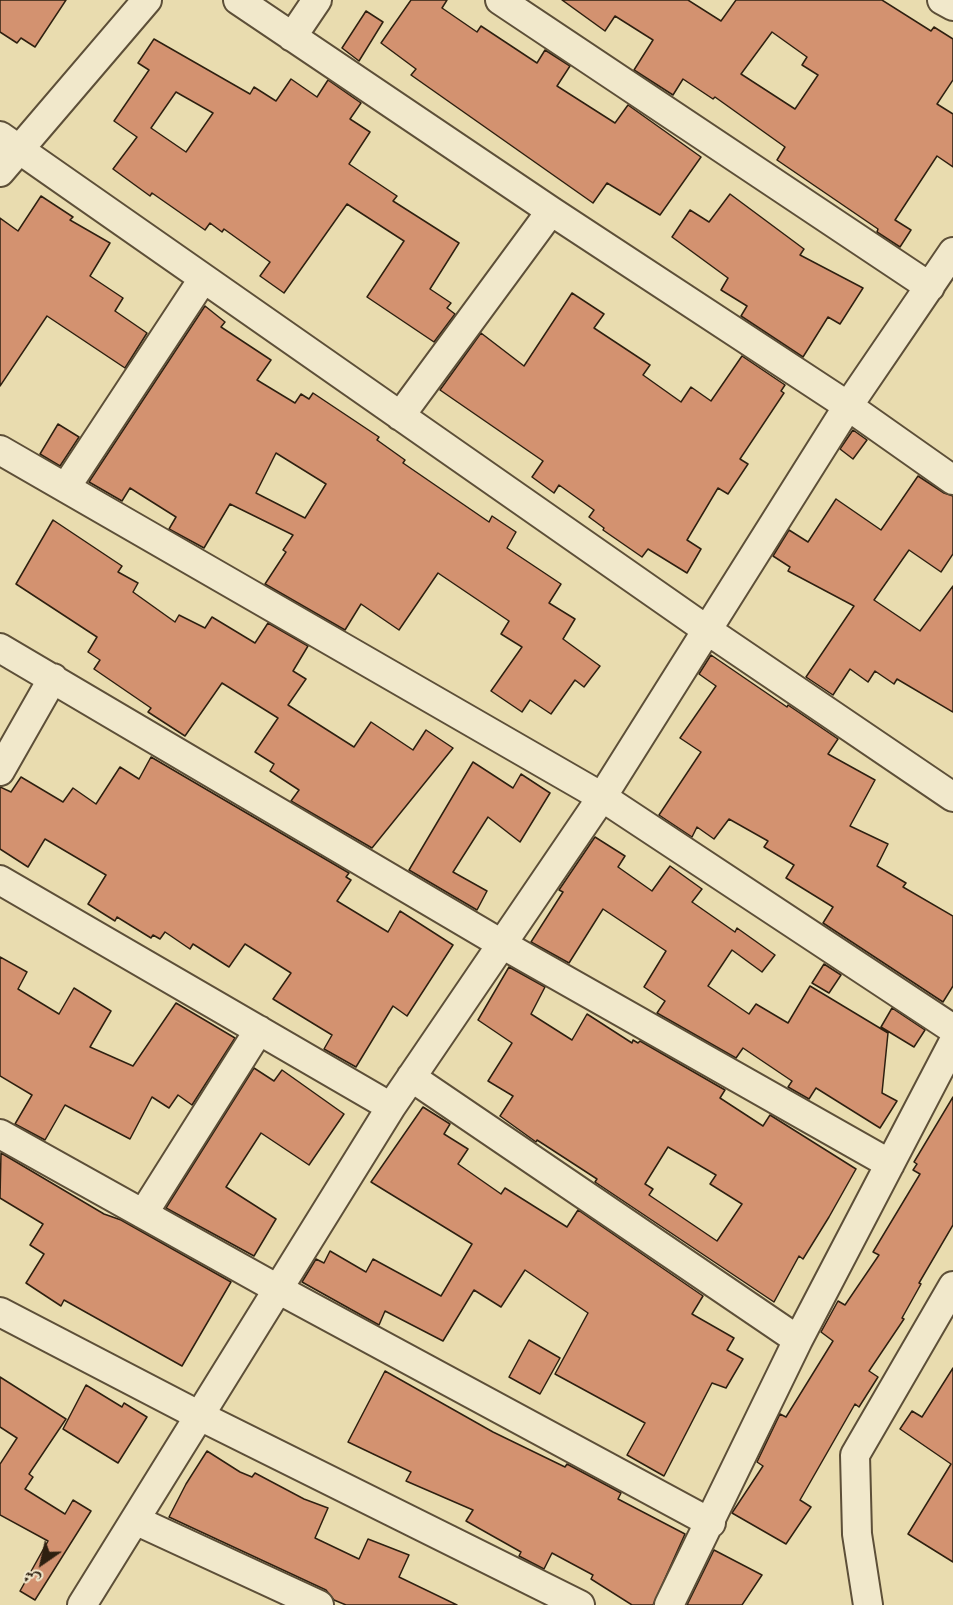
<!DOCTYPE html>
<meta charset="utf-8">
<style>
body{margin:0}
#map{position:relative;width:953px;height:1605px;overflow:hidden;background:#e9dcaf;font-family:"Libre Bodoni",Amiri,serif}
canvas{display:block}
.north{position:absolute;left:12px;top:1533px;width:60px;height:60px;-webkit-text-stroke:4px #f1e8cb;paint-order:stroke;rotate:214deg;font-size:16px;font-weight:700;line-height:24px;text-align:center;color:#2e2010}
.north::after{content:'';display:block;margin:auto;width:21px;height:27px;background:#2e2010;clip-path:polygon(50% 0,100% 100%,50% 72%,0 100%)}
</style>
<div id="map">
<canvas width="953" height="1605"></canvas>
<div class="north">ش</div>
</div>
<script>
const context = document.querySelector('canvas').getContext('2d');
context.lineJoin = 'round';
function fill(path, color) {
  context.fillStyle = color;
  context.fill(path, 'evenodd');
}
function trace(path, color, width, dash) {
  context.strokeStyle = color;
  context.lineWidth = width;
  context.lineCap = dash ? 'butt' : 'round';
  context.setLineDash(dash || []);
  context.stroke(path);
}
const building = new Path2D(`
 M 0,0 L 66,0 L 35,47 L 21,38 L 17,43 L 0,32 Z
 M 411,0 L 447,0 L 442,8 L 477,32 L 481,26 L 537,63 L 545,50 L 570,66 L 557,86 L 615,123 L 628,105 L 701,157 L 660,215 L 607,183 L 593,203 L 411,75 L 416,69 L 381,43 Z
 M 562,0 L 688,0 L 721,21 L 736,0 L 882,0 L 931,31 L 934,27 L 953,39 L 953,80 L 937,104 L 953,114 L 953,167 L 937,156 L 895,220 L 911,230 L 900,247 L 877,232 L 878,229 L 777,160 L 785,147 L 715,97 L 713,99 L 683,79 L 673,95 L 634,70 L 653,40 L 615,16 L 605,31 ZM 772,32 L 807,57 L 802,65 L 818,75 L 795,109 L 741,74 Z
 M 366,11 L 383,22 L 359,61 L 342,48 Z
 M 154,39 L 250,94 L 254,87 L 276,101 L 291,79 L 317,97 L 328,80 L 361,103 L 350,119 L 370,132 L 349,164 L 397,196 L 393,201 L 459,243 L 430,289 L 451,303 L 447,308 L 455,314 L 434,342 L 367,297 L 404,241 L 347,204 L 284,293 L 260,276 L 270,262 L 224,229 L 222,232 L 210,223 L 205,230 L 152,193 L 150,196 L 113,169 L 137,137 L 114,121 L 149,70 L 138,63 ZM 176,92 L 213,113 L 186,152 L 151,128 Z
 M 730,194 L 804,249 L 800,255 L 863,288 L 840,324 L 828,317 L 803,357 L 741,316 L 747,306 L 721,290 L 728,278 L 672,237 L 690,210 L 709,222 Z
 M 41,196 L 73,217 L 70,220 L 110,243 L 90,276 L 123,298 L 115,311 L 147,333 L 125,368 L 47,316 L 0,386 L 0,218 L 18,231 Z
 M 572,293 L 604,314 L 594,328 L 650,365 L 643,375 L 681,402 L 691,387 L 711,401 L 742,356 L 785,385 L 781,391 L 784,393 L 740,459 L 748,464 L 728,494 L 718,488 L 687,540 L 701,549 L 687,573 L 648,549 L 642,557 L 603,530 L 604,528 L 589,517 L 594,510 L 559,485 L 554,493 L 532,477 L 543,461 L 440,390 L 481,333 L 524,366 Z
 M 205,306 L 225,322 L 221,327 L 271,360 L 257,380 L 295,403 L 301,394 L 309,399 L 313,393 L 379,437 L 377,440 L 405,460 L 403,463 L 489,522 L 492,516 L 516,532 L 507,548 L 561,584 L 549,603 L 575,619 L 563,639 L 600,666 L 584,687 L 575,680 L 551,714 L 530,700 L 522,712 L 491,691 L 522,647 L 501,634 L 509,621 L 438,573 L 399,630 L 361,604 L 345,630 L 265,584 L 286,552 L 283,550 L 293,535 L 230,504 L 204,548 L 169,529 L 176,517 L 130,488 L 122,501 L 89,482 ZM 276,453 L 326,484 L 305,518 L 256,493 Z
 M 58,424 L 79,437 L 60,466 L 40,454 Z
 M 853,430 L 867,440 L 853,459 L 840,449 Z
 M 918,476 L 944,493 L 953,496 L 953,554 L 941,572 L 909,550 L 874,600 L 920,631 L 953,586 L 953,712 L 897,679 L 894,684 L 875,671 L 868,682 L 850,669 L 833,695 L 806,677 L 854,606 L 788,571 L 790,567 L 773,556 L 789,530 L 808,542 L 836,499 L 881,530 Z
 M 53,520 L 122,566 L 118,572 L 138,583 L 133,592 L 175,622 L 179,615 L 205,628 L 212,617 L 255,643 L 268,623 L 308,646 L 293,671 L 306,679 L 288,705 L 354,747 L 371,722 L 413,750 L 426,730 L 453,748 L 372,848 L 291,801 L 299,790 L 270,771 L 274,764 L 255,752 L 278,718 L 222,683 L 185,736 L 148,712 L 151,708 L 94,669 L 100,660 L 88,652 L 97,637 L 16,584 Z
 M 711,655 L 787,707 L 788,705 L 838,739 L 828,754 L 875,780 L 850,826 L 888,844 L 877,866 L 906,883 L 903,887 L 953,916 L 953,986 L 943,1002 L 823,923 L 833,907 L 786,878 L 794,865 L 764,847 L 768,841 L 729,819 L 714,839 L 697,827 L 692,837 L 659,815 L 701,752 L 680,738 L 716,686 L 699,674 Z
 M 151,757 L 349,873 L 346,877 L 351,880 L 337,901 L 388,932 L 400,911 L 453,945 L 407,1016 L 393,1006 L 356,1067 L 324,1049 L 332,1035 L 273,999 L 291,973 L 245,944 L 229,967 L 193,944 L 190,949 L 165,932 L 160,939 L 153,935 L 151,938 L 117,917 L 115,921 L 88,904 L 106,875 L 45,839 L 28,867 L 0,849 L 0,787 L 11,792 L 21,777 L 63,802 L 73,788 L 96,804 L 120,767 L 139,779 Z
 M 473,762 L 513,788 L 521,774 L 550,793 L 520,842 L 488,817 L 453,872 L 487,891 L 477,910 L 409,870 Z
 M 595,837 L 625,856 L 618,867 L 652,891 L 670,866 L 702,889 L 692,902 L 735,932 L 737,928 L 775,955 L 762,972 L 732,950 L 708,986 L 749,1014 L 756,1004 L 788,1023 L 810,986 L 888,1033 L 882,1093 L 897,1101 L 880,1128 L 816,1088 L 809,1099 L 788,1087 L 792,1081 L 743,1048 L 736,1058 L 657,1013 L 665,1001 L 644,987 L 666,951 L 603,909 L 569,963 L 531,942 L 563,892 L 559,890 Z
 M 0,957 L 27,972 L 18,989 L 59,1014 L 74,988 L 111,1011 L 90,1047 L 133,1066 L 176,1003 L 235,1038 L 192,1105 L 178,1095 L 169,1108 L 152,1097 L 130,1139 L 65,1105 L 45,1140 L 15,1124 L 32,1095 L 0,1076 Z
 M 824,964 L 841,975 L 829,993 L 812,983 Z
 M 509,967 L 545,987 L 531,1014 L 572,1040 L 587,1014 L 632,1043 L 633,1040 L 638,1043 L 640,1041 L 718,1086 L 725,1090 L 720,1098 L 763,1126 L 770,1115 L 856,1169 L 829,1217 L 803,1259 L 799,1256 L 774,1302 L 595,1182 L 597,1179 L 537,1140 L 536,1142 L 500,1116 L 513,1096 L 488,1081 L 512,1043 L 478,1020 ZM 668,1147 L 716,1175 L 710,1184 L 742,1204 L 717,1241 L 649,1195 L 653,1189 L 645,1184 Z
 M 892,1008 L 925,1030 L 914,1047 L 881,1027 Z
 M 254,1068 L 274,1081 L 282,1070 L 344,1114 L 309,1165 L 261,1133 L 226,1187 L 276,1219 L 254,1256 L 166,1208 Z
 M 953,1097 L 953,1225 L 919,1283 L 921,1284 L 902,1318 L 904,1319 L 869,1371 L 878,1377 L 859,1407 L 855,1404 L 800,1500 L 811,1507 L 786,1544 L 732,1513 L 763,1466 L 757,1462 L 780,1414 L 786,1417 L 833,1341 L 821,1332 L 838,1301 L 845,1305 L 879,1255 L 873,1252 L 920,1174 L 913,1170 L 917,1164 L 914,1162 Z
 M 423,1107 L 450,1124 L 444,1134 L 468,1149 L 458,1164 L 501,1194 L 505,1188 L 567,1227 L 578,1210 L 703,1296 L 692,1314 L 734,1338 L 727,1350 L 743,1359 L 726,1388 L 712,1383 L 664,1476 L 627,1455 L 645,1423 L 555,1374 L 588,1313 L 525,1270 L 501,1307 L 474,1290 L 443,1341 L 385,1311 L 379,1325 L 302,1282 L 316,1259 L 324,1263 L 330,1251 L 366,1272 L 373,1259 L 441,1296 L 472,1244 L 371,1182 Z
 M 1,1153 L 104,1214 L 121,1220 L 231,1282 L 182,1366 L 64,1300 L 61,1306 L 26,1283 L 44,1254 L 30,1245 L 43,1224 L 0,1198 Z
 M 529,1340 L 560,1358 L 540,1394 L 509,1377 Z
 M 953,1368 L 953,1562 L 908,1534 L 951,1464 L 900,1429 L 912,1411 L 922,1417 Z
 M 385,1371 L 493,1432 L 565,1467 L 567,1464 L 621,1493 L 618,1499 L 685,1534 L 653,1605 L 632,1605 L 591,1579 L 593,1575 L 552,1553 L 544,1569 L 519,1556 L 521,1552 L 466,1521 L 473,1510 L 406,1481 L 411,1472 L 348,1442 Z
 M 0,1377 L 66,1419 L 29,1474 L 33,1477 L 25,1489 L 65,1514 L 73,1500 L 91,1511 L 35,1600 L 20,1591 L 48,1541 L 0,1515 L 0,1464 L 17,1438 L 0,1427 Z
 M 86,1385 L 122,1407 L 124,1403 L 147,1417 L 118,1463 L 63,1429 Z
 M 207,1451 L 240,1472 L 252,1477 L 255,1473 L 304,1499 L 328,1508 L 315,1538 L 359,1559 L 368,1539 L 409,1555 L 399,1577 L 457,1605 L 346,1605 L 334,1600 L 326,1590 L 169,1517 L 186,1484 Z
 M 714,1550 L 762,1575 L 742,1605 L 687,1605 Z`);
const street = new Path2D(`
 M 238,0 L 551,211 L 848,406 L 953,480
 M 500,0 L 930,287
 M 942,0 L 953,6
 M 292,37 L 317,0
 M 0,136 L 707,630 L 953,797
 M 0,172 L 147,0
 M 400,416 L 551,211
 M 0,450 L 602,797 L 953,1029
 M 66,487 L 203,279
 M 0,648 L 500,943 L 890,1164
 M 0,771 L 53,678
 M 0,880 L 391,1107
 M 411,1077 L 798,1340
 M 0,1134 L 276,1288 L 711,1523
 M 143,1214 L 259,1030
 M 0,1312 L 200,1416 L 580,1605
 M 135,1520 L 319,1605
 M 82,1605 L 391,1107 L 602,797 L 848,406 L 953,252
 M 669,1605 L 798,1340 L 953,1043
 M 868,1605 L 857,1534 L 855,1455 L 953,1286`);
fill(building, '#d39270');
trace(building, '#2e2010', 1.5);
trace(street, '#5d4f38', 32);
trace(street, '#f1e8cb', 28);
</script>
